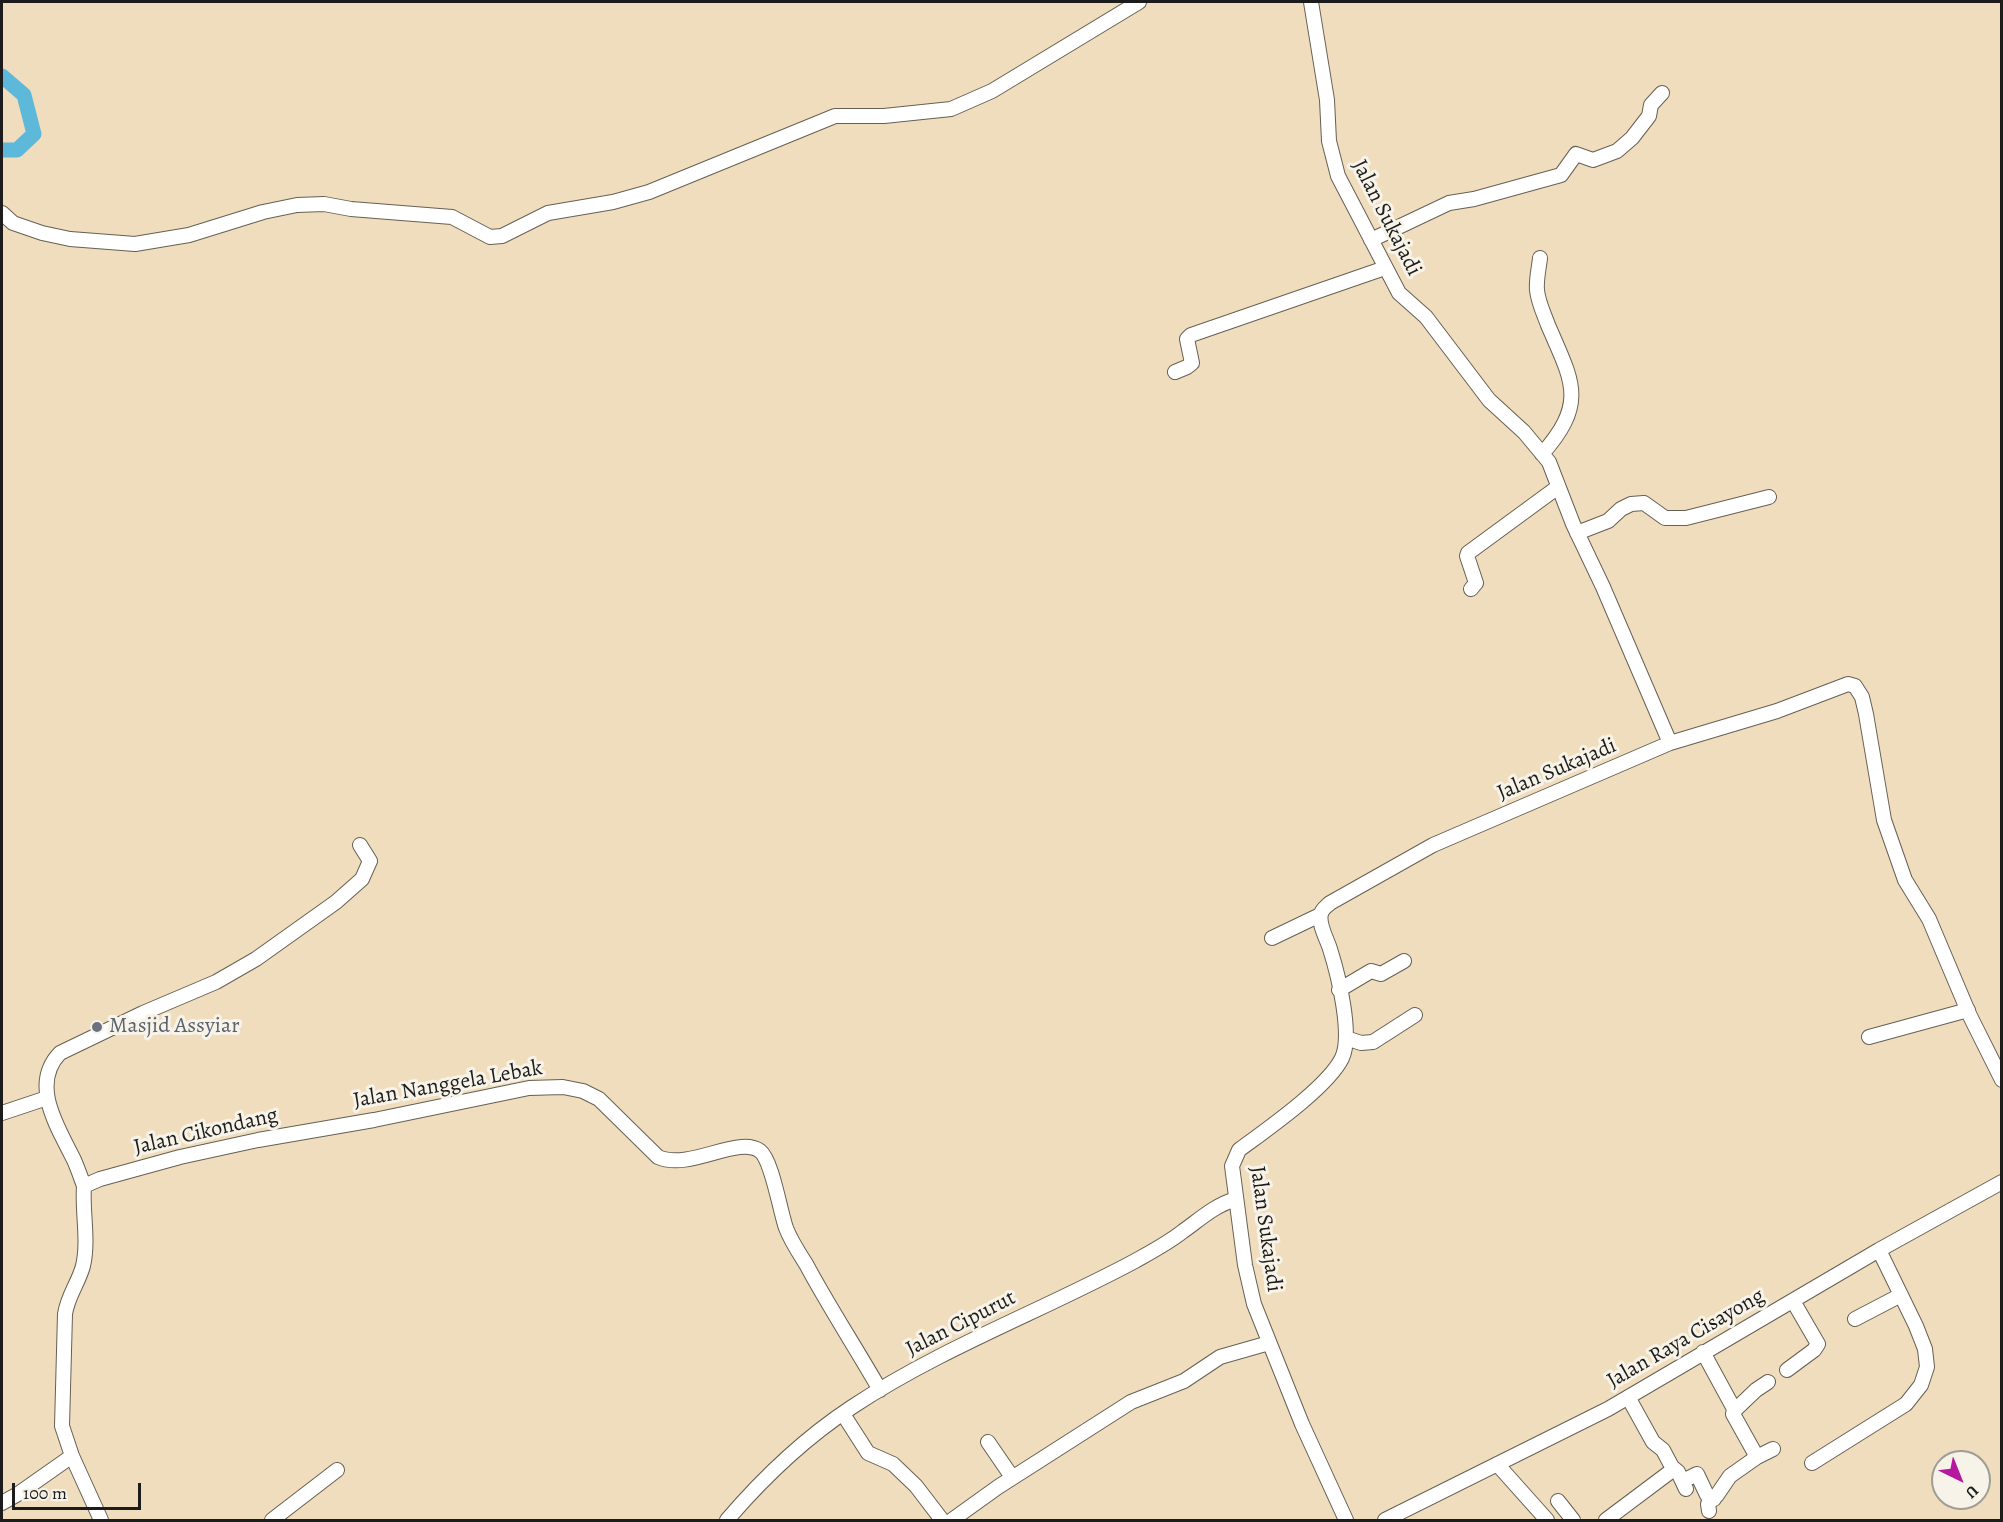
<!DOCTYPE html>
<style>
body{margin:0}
#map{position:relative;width:2003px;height:1522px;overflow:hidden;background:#f0ddbd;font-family:Alegreya,serif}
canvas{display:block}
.frame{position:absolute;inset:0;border:3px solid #1c1c1c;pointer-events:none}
.north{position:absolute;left:1931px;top:1450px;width:60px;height:60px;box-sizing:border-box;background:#f7f3e8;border:2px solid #9f9d96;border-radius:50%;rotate:137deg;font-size:16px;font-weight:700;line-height:24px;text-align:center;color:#1c1c1c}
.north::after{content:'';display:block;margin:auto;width:21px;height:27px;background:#b5179e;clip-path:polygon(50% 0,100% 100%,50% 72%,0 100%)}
.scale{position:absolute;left:12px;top:1483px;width:129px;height:27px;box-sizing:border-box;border:3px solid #1c1c1c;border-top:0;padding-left:8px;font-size:18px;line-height:21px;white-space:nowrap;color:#1c1c1c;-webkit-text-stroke:4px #f7f3e8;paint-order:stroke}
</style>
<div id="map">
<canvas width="2003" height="1522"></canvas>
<div class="frame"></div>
<div class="north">U</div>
<div class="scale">100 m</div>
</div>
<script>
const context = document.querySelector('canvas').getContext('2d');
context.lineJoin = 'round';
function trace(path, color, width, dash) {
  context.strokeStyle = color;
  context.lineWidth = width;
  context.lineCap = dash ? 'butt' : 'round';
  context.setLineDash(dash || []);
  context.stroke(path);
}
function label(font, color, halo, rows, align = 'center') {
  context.font = font + ' Alegreya,serif';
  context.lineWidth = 6;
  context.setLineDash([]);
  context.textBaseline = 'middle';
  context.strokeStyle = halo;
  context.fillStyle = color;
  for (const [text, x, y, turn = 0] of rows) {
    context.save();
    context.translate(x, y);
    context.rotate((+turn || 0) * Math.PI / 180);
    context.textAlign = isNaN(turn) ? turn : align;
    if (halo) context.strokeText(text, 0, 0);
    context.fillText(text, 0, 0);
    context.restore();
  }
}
const river = new Path2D(`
 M 2,76 L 24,95 L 34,134 L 17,150 L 2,150`);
const minor = new Path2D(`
 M 1311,2 L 1327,100 L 1329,141 L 1338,176 L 1399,293 L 1426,317 L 1489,400 L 1524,432 L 1549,462 L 1573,524 L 1603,587 L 1670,743 L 1433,845 L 1330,903 C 1326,907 1322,909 1321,914 C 1318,924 1327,939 1330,949 C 1338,974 1353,1035 1342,1058 C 1328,1087 1266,1130 1239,1150 L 1232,1166 L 1245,1265 L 1254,1304 L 1302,1424 L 1346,1520
 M 2,213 L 13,223 L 42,233 L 70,239 L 135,244 L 189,235 L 263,212 L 297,205 L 324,204 L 351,209 L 452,217 L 490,237 L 502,236 L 548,213 L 613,202 L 649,192 L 835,116 L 884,116 L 951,109 L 992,91 L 1139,2
 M 1371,240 L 1449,203 L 1474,199 L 1561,175 L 1576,154 L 1593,160 L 1617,151 L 1632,138 L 1649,116 L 1651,105 L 1662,93
 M 1540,258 C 1539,268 1536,280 1537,290 C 1538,302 1544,314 1548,325 C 1572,381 1588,402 1542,454
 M 1175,372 L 1187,367 L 1192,363 L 1187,339 L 1191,335 L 1385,268
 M 1577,533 L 1608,521 L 1621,509 L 1631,504 L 1644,503 L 1665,518 L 1686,518 L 1769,497
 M 1471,589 L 1476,583 L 1467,556 L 1468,553 L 1558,487
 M 1670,743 L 1777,711 L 1848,684 L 1855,686 L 1862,697 L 1866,714 L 1884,820 L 1905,880 L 1929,919 L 1970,1016 L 2002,1080
 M 1272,938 L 1320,915
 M 1339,990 L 1371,971 L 1381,974 L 1404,961
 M 1869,1037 L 1968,1010
 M 1346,1038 L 1361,1043 L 1373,1042 L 1415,1015
 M 2,1113 L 47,1098
 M 84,1186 C 81,1178 78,1169 74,1160 C 59,1129 29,1085 60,1053 L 143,1013 L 216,982 L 256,959 L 336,902 L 362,879 L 370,861 L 360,845
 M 1855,1319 L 1901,1295
 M 1703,1352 L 1734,1409 L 1733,1414 L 1757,1457 L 1730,1476 L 1717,1495 L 1708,1504 L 1709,1511
 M 1787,1370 L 1814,1350 L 1818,1344 L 1793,1301
 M 1628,1397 L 1653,1442 L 1663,1450 L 1672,1467 L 1678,1472 L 1686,1489
 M 1734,1411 L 1756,1390 L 1768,1382
 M 843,1414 L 868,1453 L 893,1464 L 916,1486 L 942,1520
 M 988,1442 L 1012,1477
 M 1757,1457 L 1773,1449
 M 1812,1463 L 1906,1404 L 1921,1385 L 1927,1367 L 1925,1349 L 1916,1326 L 1879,1250
 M 1497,1464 L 1547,1520
 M 1683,1481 L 1697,1474 L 1707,1495 L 1714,1499
 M 1558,1501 L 1573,1520
 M 2,1503 L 18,1494 L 72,1456
 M 101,1520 L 72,1456 L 62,1426 L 65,1314 C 68,1295 78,1284 83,1266 C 89,1240 82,1212 84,1186 L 100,1179 L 180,1157 L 258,1140 L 374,1120 L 529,1088 L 563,1087 L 583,1091 L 599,1099 L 658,1157 C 690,1171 738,1135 760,1151 C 772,1160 780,1211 786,1228 C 791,1241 799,1253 806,1264 C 829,1307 856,1348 880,1390
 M 272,1520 L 337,1470
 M 727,1520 C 763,1478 805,1438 852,1407 C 941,1348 1042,1311 1135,1261 C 1151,1252 1168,1243 1182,1232 C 1199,1220 1215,1205 1236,1199
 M 952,1520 L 998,1487 L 1131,1402 L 1184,1381 L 1220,1357 L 1269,1343
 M 1385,1520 L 1608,1409 L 1879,1250 L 2002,1182
 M 1606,1520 L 1674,1469`);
const markers = [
 [97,1027,6,"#6b7280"]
];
const streetNames = [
 ["Jalan Sukajadi",1386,218,63],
 ["Jalan Sukajadi",1557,770,-23],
 ["Jalan Nanggela Lebak",448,1085,-10],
 ["Jalan Cikondang",206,1132,-13],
 ["Jalan Sukajadi",1265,1229,82],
 ["Jalan Cipurut",961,1324,-27],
 ["Jalan Raya Cisayong",1686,1339,-30]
];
const worshipNames = [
 ["Masjid Assyiar",109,1027]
];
trace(river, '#5db8da', 15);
trace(minor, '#666054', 16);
trace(minor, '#fff', 14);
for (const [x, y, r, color] of markers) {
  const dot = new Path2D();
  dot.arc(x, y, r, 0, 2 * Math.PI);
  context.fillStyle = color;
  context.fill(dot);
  trace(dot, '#f7f3e8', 2);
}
label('22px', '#1c1c1c', '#f7f3e8', streetNames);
label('22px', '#5b616d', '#f7f3e8', worshipNames, 'left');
</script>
